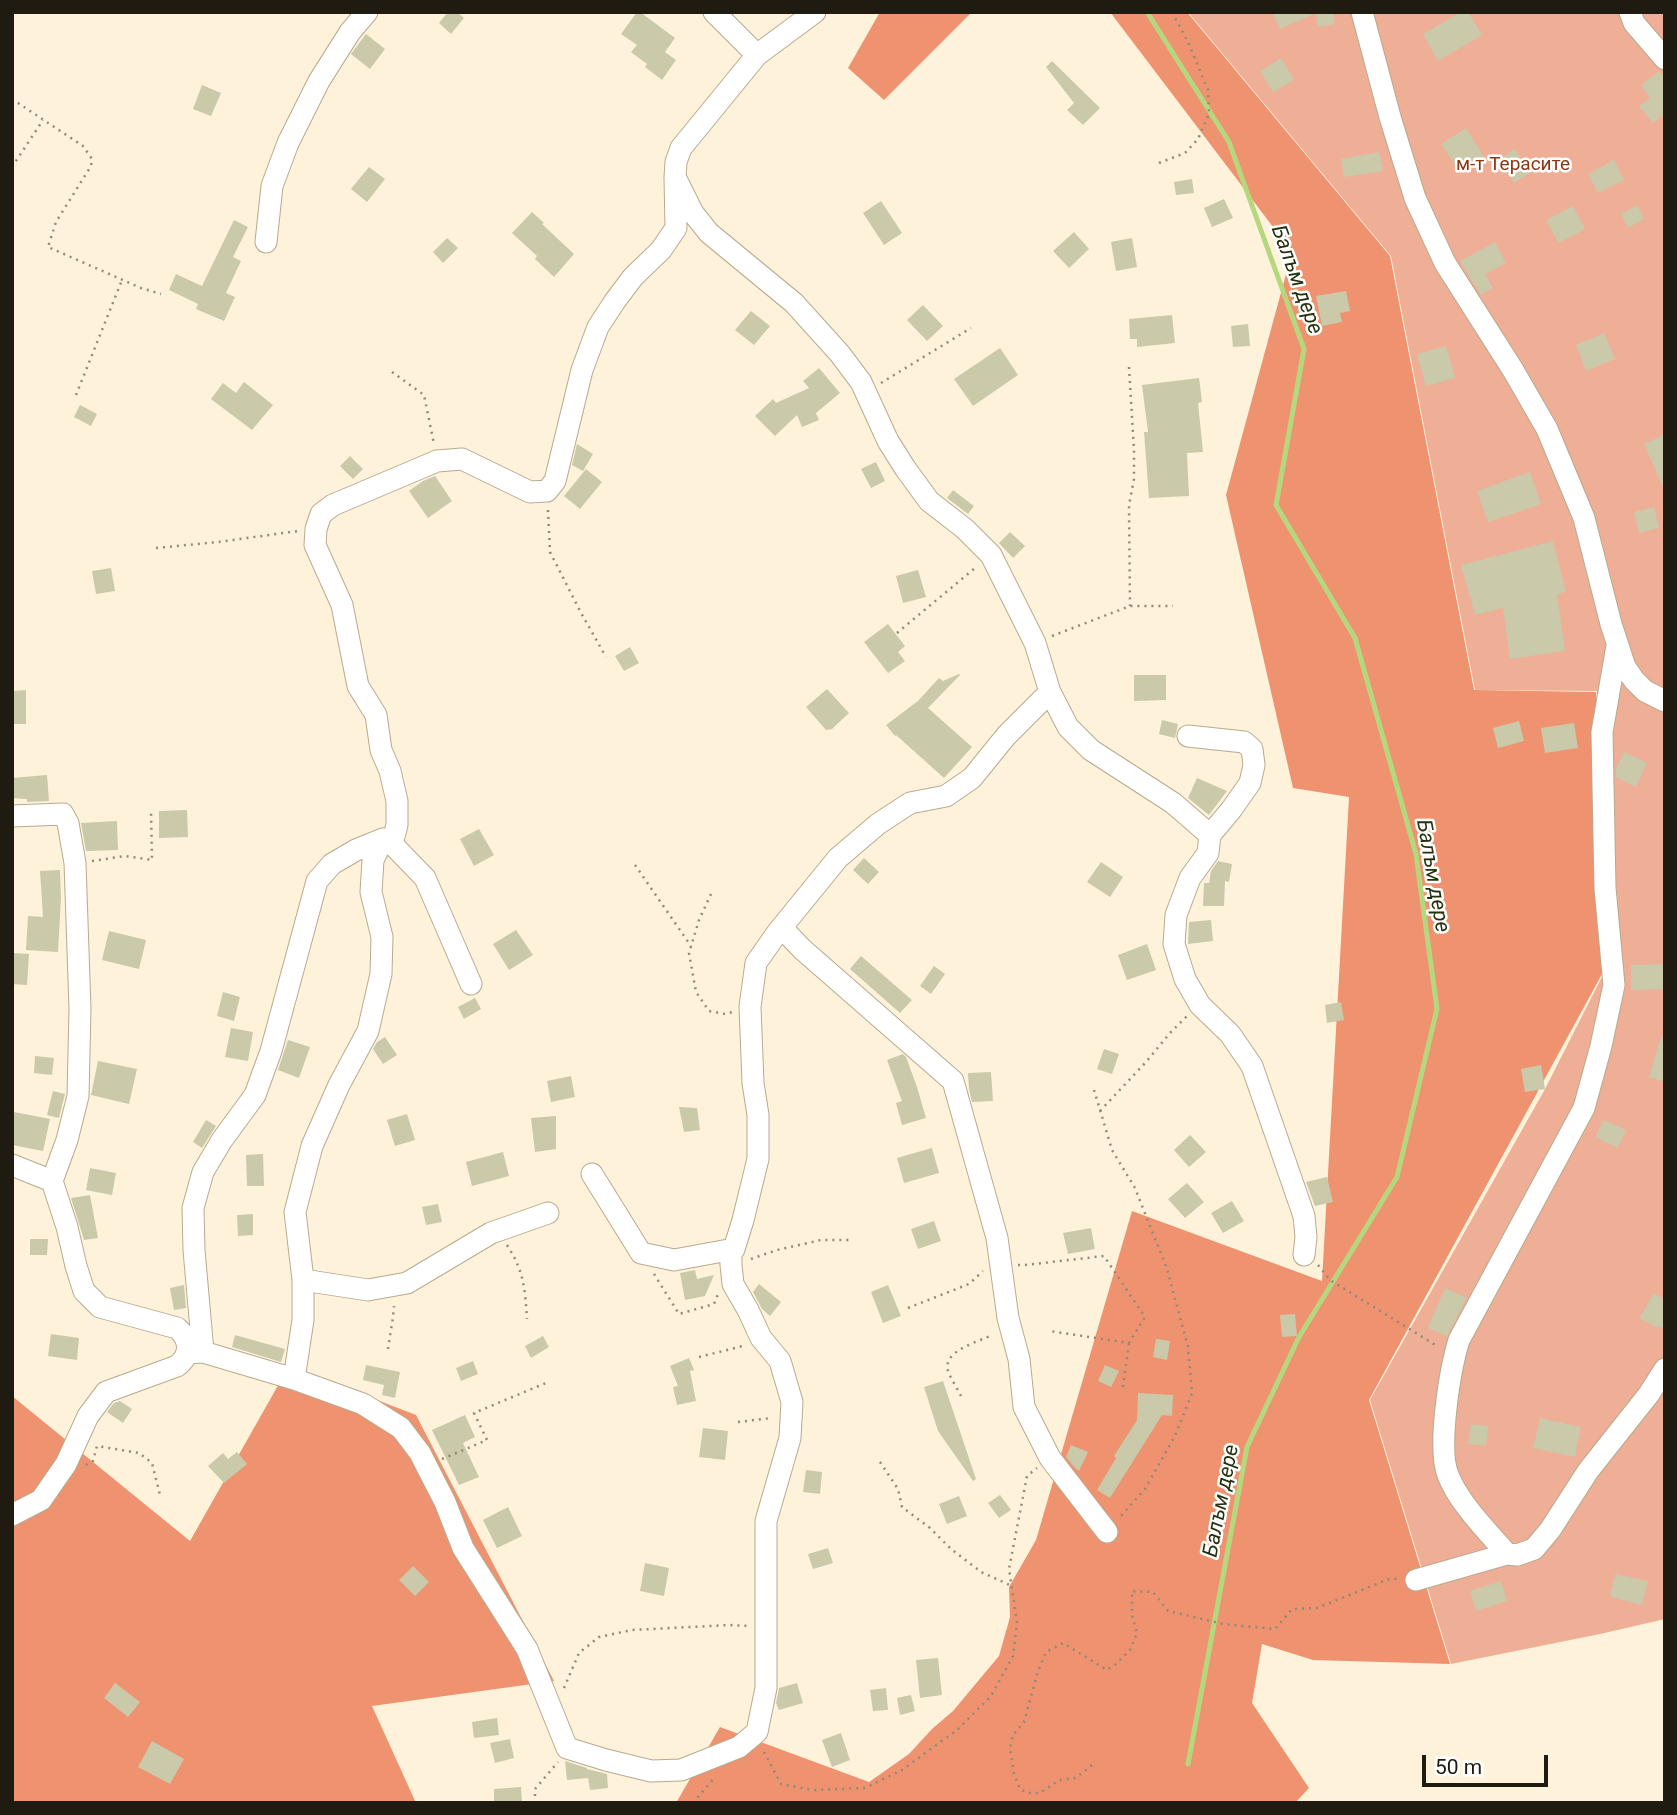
<!DOCTYPE html>
<meta charset="utf-8">
<style>
body{margin:0}
#map{position:relative;width:1677px;height:1815px;overflow:hidden;background:#fef2db;font-family:Roboto,sans-serif}
canvas{display:block}
.frame{position:absolute;inset:0;border:14px solid #201b10;pointer-events:none}
.scale{position:absolute;left:1422px;top:1755px;width:126px;height:32px;box-sizing:border-box;border:4px solid #201b10;border-top:0;padding-left:9px;font-size:21px;line-height:24px;white-space:nowrap;color:#201b10;-webkit-text-stroke:5px #fff;paint-order:stroke}
</style>
<div id="map">
<canvas width="1677" height="1815"></canvas>
<div class="frame"></div>
<div class="scale">50 m</div>
</div>
<script>
const context = document.querySelector('canvas').getContext('2d');
context.lineJoin = 'round';
function fill(path, color) {
  context.fillStyle = color;
  context.fill(path, 'evenodd');
}
function trace(path, color, width, dash) {
  context.strokeStyle = color;
  context.lineWidth = width;
  context.lineCap = dash ? 'butt' : 'round';
  context.setLineDash(dash || []);
  context.stroke(path);
}
function label(font, color, halo, rows, align = 'center') {
  context.font = font + ' Roboto,sans-serif';
  context.lineWidth = 5;
  context.setLineDash([]);
  context.textBaseline = 'middle';
  context.strokeStyle = halo;
  context.fillStyle = color;
  for (const [text, x, y, turn = 0] of rows) {
    context.save();
    context.translate(x, y);
    context.rotate((+turn || 0) * Math.PI / 180);
    context.textAlign = isNaN(turn) ? turn : align;
    if (halo) context.strokeText(text, 0, 0);
    context.fillText(text, 0, 0);
    context.restore();
  }
}
const green = new Path2D(`
 M 1188,12 L 1665,12 L 1665,1619 L 1600,1634 L 1451,1664 L 1370,1400 L 1545,1089 L 1608,965 L 1597,691 L 1475,690 L 1391,256 Z`);
const forest = new Path2D(`
 M 880,12 L 972,12 L 884,100 L 848,68 Z
 M 1110,12 L 1187,12 L 1390,256 L 1474,690 L 1596,692 L 1607,965 L 1369,1400 L 1450,1664 L 1313,1660 L 1262,1644 L 1252,1703 L 1309,1788 L 1295,1803 L 676,1803 L 720,1727 L 869,1782 L 909,1754 L 932,1729 L 953,1711 L 999,1656 L 1010,1617 L 1009,1587 L 1036,1540 L 1132,1211 L 1322,1281 L 1349,797 L 1293,788 L 1226,495 L 1292,252 Z
 M 289,1366 L 416,1415 L 554,1681 L 372,1706 L 416,1803 L 12,1803 L 12,1396 L 190,1541 Z`);
const stream = new Path2D(`
 M 1147,12 L 1229,142 L 1304,349 L 1276,505 L 1355,638 L 1416,854 L 1437,1009 L 1397,1177 L 1299,1337 L 1247,1447 L 1188,1764`);
const building = new Path2D(`
 M 448,12 L 457,12 L 464,18 L 451,34 L 439,23 Z
 M 637,12 L 640,12 L 675,38 L 665,52 L 676,60 L 662,80 L 645,67 L 647,64 L 631,52 L 637,45 L 621,34 Z
 M 1272,12 L 1333,12 L 1335,24 L 1318,27 L 1316,13 L 1280,29 Z
 M 1461,12 L 1468,12 L 1482,35 L 1438,61 L 1423,34 Z
 M 366,34 L 385,49 L 370,69 L 351,54 Z
 M 1281,58 L 1294,80 L 1273,92 L 1260,71 Z
 M 1052,61 L 1100,108 L 1083,125 L 1067,110 L 1074,103 L 1046,67 Z
 M 1659,71 L 1665,78 L 1665,116 L 1663,115 L 1653,123 L 1639,106 L 1650,98 L 1641,85 Z
 M 202,85 L 221,93 L 211,116 L 193,109 Z
 M 1466,128 L 1484,157 L 1460,172 L 1441,144 Z
 M 1515,149 L 1530,173 L 1514,183 L 1499,159 Z
 M 1379,152 L 1383,171 L 1344,177 L 1341,159 Z
 M 1614,160 L 1624,180 L 1598,193 L 1588,174 Z
 M 369,167 L 385,179 L 367,202 L 351,189 Z
 M 1192,179 L 1194,193 L 1176,195 L 1174,182 Z
 M 1224,199 L 1233,218 L 1212,227 L 1204,208 Z
 M 881,201 L 902,233 L 884,245 L 863,213 Z
 M 1637,205 L 1644,219 L 1628,228 L 1621,214 Z
 M 1573,206 L 1585,229 L 1559,243 L 1546,220 Z
 M 532,212 L 544,223 L 542,224 L 574,254 L 554,277 L 535,259 L 537,256 L 512,233 Z
 M 234,220 L 248,227 L 233,257 L 241,261 L 226,293 L 235,297 L 224,321 L 196,309 L 198,304 L 169,290 L 176,274 L 202,286 Z
 M 1074,232 L 1089,249 L 1069,268 L 1053,251 Z
 M 447,238 L 458,248 L 443,263 L 433,252 Z
 M 1132,238 L 1137,267 L 1116,271 L 1111,242 Z
 M 1495,242 L 1506,263 L 1485,274 L 1493,288 L 1481,295 L 1460,261 Z
 M 1346,291 L 1350,311 L 1340,313 L 1342,322 L 1322,326 L 1316,296 Z
 M 923,305 L 943,326 L 927,341 L 907,320 Z
 M 751,311 L 770,326 L 754,345 L 735,330 Z
 M 1172,315 L 1175,343 L 1137,347 L 1137,339 L 1130,339 L 1129,319 Z
 M 1248,324 L 1250,346 L 1233,347 L 1231,326 Z
 M 1604,333 L 1615,359 L 1586,371 L 1576,345 Z
 M 1446,346 L 1455,378 L 1426,386 L 1417,354 Z
 M 1000,348 L 1018,375 L 973,406 L 954,379 Z
 M 819,368 L 840,393 L 816,413 L 819,420 L 802,427 L 797,415 L 775,436 L 755,416 L 773,399 L 776,403 L 809,388 L 803,381 Z
 M 1199,378 L 1202,402 L 1198,403 L 1203,452 L 1187,453 L 1189,496 L 1149,498 L 1144,432 L 1148,432 L 1142,385 Z
 M 244,382 L 273,405 L 252,430 L 211,399 L 223,383 L 236,393 Z
 M 80,405 L 97,414 L 91,426 L 74,417 Z
 M 1665,434 L 1665,492 L 1644,444 Z
 M 577,444 L 593,454 L 583,471 L 572,465 Z
 M 350,456 L 363,469 L 353,479 L 340,466 Z
 M 876,462 L 885,481 L 871,488 L 861,469 Z
 M 586,469 L 602,482 L 580,509 L 564,496 Z
 M 1530,472 L 1541,504 L 1488,522 L 1477,491 Z
 M 435,476 L 452,501 L 428,518 L 409,491 L 423,481 Z
 M 953,490 L 974,506 L 968,514 L 947,498 Z
 M 1654,507 L 1659,528 L 1639,533 L 1634,512 Z
 M 1010,532 L 1025,546 L 1013,558 L 999,543 Z
 M 1553,541 L 1566,592 L 1557,594 L 1565,651 L 1510,659 L 1503,608 L 1475,615 L 1461,565 Z
 M 111,568 L 115,591 L 96,594 L 92,571 Z
 M 918,570 L 926,597 L 903,603 L 896,576 Z
 M 888,624 L 905,646 L 898,652 L 905,661 L 888,673 L 864,642 Z
 M 630,647 L 639,663 L 624,671 L 615,656 Z
 M 959,674 L 960,675 L 928,708 L 972,747 L 944,778 L 896,735 L 895,736 L 886,725 L 918,701 L 939,678 L 943,681 Z
 M 1134,675 L 1166,675 L 1166,700 L 1134,701 Z
 M 827,689 L 849,713 L 832,729 L 826,730 L 806,707 Z
 M 26,690 L 26,724 L 12,724 L 12,691 Z
 M 1162,720 L 1178,724 L 1175,738 L 1159,734 Z
 M 1519,721 L 1524,741 L 1498,748 L 1493,728 Z
 M 1574,723 L 1578,748 L 1545,753 L 1541,728 Z
 M 1624,752 L 1647,763 L 1636,787 L 1616,777 L 1616,769 Z
 M 47,775 L 49,801 L 27,802 L 27,799 L 12,798 L 12,778 Z
 M 1197,778 L 1227,791 L 1209,815 L 1188,798 Z
 M 187,810 L 188,837 L 159,838 L 159,811 Z
 M 117,821 L 118,850 L 86,851 L 81,823 Z
 M 479,829 L 494,855 L 474,866 L 460,839 Z
 M 864,858 L 879,872 L 868,884 L 853,870 Z
 M 1218,861 L 1232,864 L 1229,882 L 1225,881 L 1224,906 L 1203,906 L 1204,883 L 1209,883 L 1211,871 Z
 M 1101,862 L 1123,877 L 1110,897 L 1087,882 Z
 M 60,870 L 61,898 L 58,952 L 26,950 L 28,916 L 43,917 L 40,871 Z
 M 1211,920 L 1213,941 L 1188,944 L 1189,922 Z
 M 516,930 L 533,955 L 509,970 L 493,944 Z
 M 109,931 L 146,940 L 139,969 L 102,960 Z
 M 1147,944 L 1156,970 L 1127,980 L 1118,955 Z
 M 12,953 L 29,954 L 27,985 L 12,984 Z
 M 861,956 L 912,1000 L 900,1013 L 850,969 Z
 M 1665,964 L 1665,989 L 1631,990 L 1631,965 Z
 M 934,966 L 945,974 L 931,994 L 920,986 Z
 M 223,992 L 240,997 L 234,1021 L 217,1016 Z
 M 475,998 L 481,1009 L 464,1019 L 458,1007 Z
 M 1341,1002 L 1344,1020 L 1327,1023 L 1325,1005 Z
 M 231,1028 L 253,1032 L 248,1061 L 225,1057 Z
 M 385,1037 L 397,1055 L 383,1064 L 373,1049 L 377,1042 Z
 M 1661,1037 L 1665,1037 L 1665,1082 L 1649,1077 Z
 M 288,1040 L 310,1047 L 299,1078 L 278,1070 Z
 M 1104,1049 L 1119,1054 L 1112,1074 L 1097,1069 Z
 M 903,1054 L 906,1057 L 917,1087 L 926,1118 L 902,1125 L 896,1103 L 902,1101 L 887,1060 Z
 M 35,1056 L 54,1058 L 52,1075 L 34,1073 Z
 M 98,1061 L 137,1069 L 129,1104 L 91,1095 Z
 M 1541,1065 L 1545,1089 L 1525,1092 L 1521,1069 Z
 M 991,1072 L 993,1101 L 972,1102 L 969,1089 L 968,1073 Z
 M 571,1076 L 575,1097 L 551,1102 L 547,1081 Z
 M 53,1091 L 65,1094 L 59,1118 L 47,1115 Z
 M 679,1107 L 697,1108 L 700,1130 L 684,1132 Z
 M 14,1112 L 50,1119 L 43,1151 L 12,1145 L 12,1120 Z
 M 407,1114 L 415,1140 L 395,1146 L 387,1120 Z
 M 556,1116 L 556,1149 L 535,1152 L 531,1118 Z
 M 206,1120 L 216,1126 L 202,1148 L 193,1142 Z
 M 1604,1120 L 1626,1130 L 1618,1148 L 1595,1137 Z
 M 1190,1135 L 1206,1152 L 1189,1167 L 1174,1150 Z
 M 932,1148 L 939,1173 L 904,1183 L 897,1158 Z
 M 503,1152 L 509,1176 L 472,1186 L 466,1162 Z
 M 263,1154 L 264,1186 L 247,1186 L 246,1155 Z
 M 90,1168 L 116,1173 L 112,1195 L 86,1190 Z
 M 1327,1177 L 1333,1202 L 1315,1206 L 1306,1182 Z
 M 1187,1183 L 1204,1202 L 1185,1218 L 1168,1199 Z
 M 90,1195 L 98,1238 L 84,1240 L 71,1198 Z
 M 1232,1201 L 1244,1221 L 1223,1233 L 1211,1213 Z
 M 438,1204 L 442,1222 L 426,1225 L 422,1207 Z
 M 253,1214 L 253,1235 L 238,1236 L 237,1215 Z
 M 934,1221 L 941,1241 L 918,1249 L 911,1229 Z
 M 1091,1228 L 1095,1249 L 1068,1254 L 1063,1233 Z
 M 30,1239 L 48,1239 L 47,1255 L 30,1255 Z
 M 695,1270 L 697,1279 L 714,1275 L 705,1296 L 685,1300 L 680,1273 Z
 M 759,1284 L 781,1302 L 770,1316 L 762,1309 L 753,1292 Z
 M 184,1285 L 186,1308 L 174,1310 L 170,1288 Z
 M 888,1285 L 901,1316 L 883,1323 L 871,1292 Z
 M 1445,1288 L 1467,1298 L 1447,1336 L 1428,1328 Z
 M 1654,1293 L 1665,1300 L 1665,1330 L 1658,1326 L 1657,1328 L 1639,1318 Z
 M 1295,1314 L 1297,1336 L 1282,1337 L 1280,1315 Z
 M 51,1334 L 79,1338 L 77,1360 L 48,1356 Z
 M 235,1335 L 285,1349 L 281,1362 L 232,1347 Z
 M 543,1336 L 549,1347 L 531,1358 L 525,1346 Z
 M 1156,1339 L 1170,1341 L 1167,1360 L 1153,1357 Z
 M 689,1358 L 694,1370 L 690,1371 L 696,1401 L 677,1405 L 673,1387 L 678,1386 L 670,1366 Z
 M 473,1361 L 478,1374 L 461,1381 L 456,1368 Z
 M 366,1365 L 400,1372 L 395,1398 L 382,1395 L 384,1385 L 363,1380 Z
 M 1105,1365 L 1119,1371 L 1111,1387 L 1098,1381 Z
 M 943,1381 L 976,1479 L 973,1481 L 938,1431 L 924,1387 Z
 M 1138,1393 L 1173,1395 L 1172,1416 L 1162,1415 L 1110,1498 L 1097,1490 L 1116,1458 L 1114,1456 L 1137,1420 Z
 M 120,1401 L 132,1409 L 123,1423 L 107,1412 L 114,1403 Z
 M 465,1415 L 475,1437 L 463,1443 L 479,1477 L 459,1485 L 432,1430 Z
 M 1540,1418 L 1581,1427 L 1575,1457 L 1533,1448 Z
 M 1471,1424 L 1488,1426 L 1486,1446 L 1468,1444 Z
 M 703,1428 L 728,1431 L 725,1460 L 699,1457 Z
 M 1071,1445 L 1088,1452 L 1079,1471 L 1075,1468 L 1066,1457 Z
 M 237,1452 L 247,1464 L 224,1483 L 208,1466 L 223,1453 L 228,1459 Z
 M 806,1470 L 822,1472 L 820,1494 L 803,1492 Z
 M 1000,1495 L 1011,1510 L 999,1518 L 988,1503 Z
 M 959,1496 L 967,1516 L 947,1524 L 939,1504 Z
 M 508,1507 L 522,1536 L 497,1548 L 483,1520 Z
 M 828,1548 L 833,1563 L 813,1569 L 808,1554 Z
 M 645,1563 L 669,1568 L 664,1596 L 640,1591 Z
 M 413,1566 L 429,1582 L 415,1596 L 399,1580 Z
 M 1615,1574 L 1648,1581 L 1642,1605 L 1610,1597 Z
 M 1501,1581 L 1507,1601 L 1476,1611 L 1470,1591 Z
 M 938,1658 L 942,1695 L 920,1698 L 916,1660 Z
 M 115,1683 L 140,1702 L 128,1717 L 104,1698 Z
 M 797,1683 L 803,1703 L 779,1710 L 776,1703 L 779,1688 Z
 M 886,1688 L 888,1710 L 873,1711 L 870,1690 Z
 M 911,1695 L 915,1711 L 900,1715 L 897,1698 Z
 M 497,1718 L 499,1735 L 474,1738 L 472,1722 Z
 M 841,1733 L 850,1760 L 832,1767 L 822,1740 Z
 M 510,1739 L 514,1758 L 495,1763 L 490,1743 Z
 M 152,1741 L 184,1759 L 170,1784 L 138,1767 Z
 M 565,1761 L 587,1768 L 588,1776 L 587,1769 L 607,1774 L 608,1788 L 590,1790 L 588,1778 L 567,1780 Z
 M 521,1787 L 522,1803 L 494,1803 L 494,1789 Z`);
const path = new Path2D(`
 M 12,99 L 83,146 L 92,159 L 91,166 L 56,222 L 48,247 L 141,288 L 161,294
 M 1159,163 L 1185,153 L 1198,139 L 1209,114 L 1208,90 L 1189,44 L 1172,12
 M 12,167 L 43,120
 M 1129,367 L 1134,450 L 1134,479 L 1129,505 L 1130,606
 M 392,372 L 424,395 L 434,444
 M 881,383 L 971,328
 M 76,395 L 122,280
 M 548,510 L 550,552 L 580,611 L 606,657
 M 156,548 L 218,542 L 298,531
 M 897,633 L 975,568
 M 1052,636 L 1130,606 L 1173,606
 M 92,861 L 125,856 L 152,860 L 151,809
 M 635,865 L 691,946
 M 711,894 L 699,920 L 689,953 L 696,992 L 709,1011 L 725,1014 L 733,1012
 M 1094,1090 L 1112,1150 L 1135,1188 L 1167,1269 L 1188,1347 L 1192,1393 L 1175,1436 L 1145,1489 L 1120,1517
 M 1100,1111 L 1146,1062 L 1170,1033 L 1187,1016
 M 507,1245 C 524,1271 525,1289 527,1319
 M 751,1259 L 777,1250 L 821,1240 L 849,1240
 M 1018,1265 L 1025,1265 L 1104,1256 L 1145,1317 L 1129,1343 L 1050,1331
 M 1318,1265 L 1330,1280 L 1437,1346
 M 654,1274 L 679,1314 L 714,1304 L 718,1294
 M 908,1308 L 969,1284 L 983,1271
 M 388,1349 L 393,1317 L 394,1306
 M 699,1357 L 743,1346
 M 1123,1387 L 1129,1343
 M 961,1396 C 957,1388 951,1379 948,1371 C 942,1351 978,1342 992,1335
 M 738,1422 L 771,1418
 M 442,1459 L 487,1440 L 474,1413 L 546,1383
 M 880,1462 L 898,1489 L 902,1507 L 930,1528 L 951,1549 L 981,1572 L 1012,1586
 M 86,1465 L 93,1461 L 97,1446 L 139,1453 L 152,1463 L 160,1495
 M 564,1688 L 579,1653 L 599,1637 L 632,1630 L 730,1625 L 749,1626
 M 764,1752 L 781,1784 L 813,1790 L 865,1788 L 902,1770 L 957,1730 L 991,1696 L 1013,1656 L 1017,1622 L 1009,1569 L 1027,1476 L 1037,1468
 M 1092,1765 L 1076,1778 L 1059,1780 L 1040,1793 L 1027,1793 L 1020,1789 L 1014,1774 L 1010,1749 L 1013,1735 L 1024,1722 L 1038,1671 L 1046,1652 L 1063,1643 L 1107,1670 L 1116,1664 L 1130,1650 L 1137,1633 L 1132,1615 L 1132,1591 L 1153,1592 L 1168,1611 L 1223,1624 L 1275,1629 L 1292,1609 L 1317,1608 L 1389,1579 L 1399,1579
 M 535,1803 L 535,1789 L 558,1762
 M 693,1803 L 715,1777`);
const minor = new Path2D(`
 M 714,12 L 757,55
 M 815,12 L 757,55 L 681,148 L 676,162 L 675,177 L 693,213 L 709,233 L 794,303 L 840,354 L 861,382 L 888,441 L 905,468 L 929,501 L 965,529 L 991,555 L 1035,643 L 1050,692 L 1068,727 L 1091,750 L 1173,803 L 1210,835
 M 1362,12 L 1390,117 L 1415,198 L 1445,263 L 1513,370 L 1547,429 L 1584,518 L 1611,624 L 1625,667 L 1634,680 L 1645,691 L 1665,701
 M 1630,12 L 1634,23 L 1665,59
 M 266,242 L 272,186 L 288,143 L 319,81 L 350,32 L 367,12
 M 1188,736 L 1244,742 L 1252,749 L 1254,765 L 1250,783 L 1231,810 L 1210,835 L 1208,853 L 1190,878 L 1176,915 L 1174,944 L 1185,979 L 1200,1005 L 1230,1034 L 1252,1066 L 1304,1216 L 1306,1237 L 1304,1255
 M 12,816 L 63,814 L 68,823 L 75,863 L 80,1009 L 78,1096 L 67,1140 L 52,1181 L 67,1227 L 76,1266 L 84,1291 L 100,1307 L 177,1328 C 191,1340 191,1355 177,1366 L 106,1392 L 88,1416 L 66,1464 L 41,1500 L 12,1515
 M 782,928 L 802,949 L 953,1081 L 997,1238 L 1008,1318 L 1019,1359 L 1024,1407 L 1050,1458 L 1107,1532
 M 471,984 L 425,878 L 392,844 L 397,825 L 397,801 L 390,771 L 381,750 L 376,715 L 358,686 L 342,605 L 315,545 L 316,529 L 321,514 L 333,505 L 437,461 L 462,459 L 530,492 L 547,491 L 555,481 L 582,370 L 598,327 L 615,301 L 633,277 L 661,250 L 676,228 L 675,177
 M 12,1165 L 52,1181
 M 592,1174 L 641,1253 L 674,1260 L 734,1249
 M 303,1280 L 368,1290 L 407,1283 L 491,1233 L 548,1213
 M 203,1352 L 194,1250 L 193,1208 L 203,1172 L 222,1140 L 255,1095 L 271,1051 L 317,881 L 332,864 L 356,850 L 383,839 L 392,844
 M 188,1353 L 203,1352 L 294,1379 L 363,1404 L 401,1428 L 420,1453 L 426,1465 L 445,1502 L 463,1548 L 527,1649 L 567,1748 L 606,1760 L 651,1771 L 681,1770 L 739,1747 L 757,1732 L 766,1688 L 766,1521 L 790,1438 L 792,1402 L 780,1361 L 761,1338 L 748,1310 L 733,1284 L 731,1265 L 731,1253 L 734,1249 L 743,1220 L 758,1159 L 758,1115 L 753,1083 L 750,1007 L 756,963 L 777,933 L 838,858 L 878,824 L 910,803 L 946,796 L 972,778 L 1006,736 L 1050,692
 M 294,1379 L 303,1320 L 303,1280 L 295,1212 L 312,1146 L 339,1085 L 368,1031 L 381,974 L 382,937 L 371,892 L 373,860 L 383,839
 M 1507,1554 C 1488,1532 1458,1502 1448,1475 C 1437,1448 1450,1369 1459,1340 L 1584,1108 L 1601,1046 L 1614,985 L 1605,888 L 1602,732 L 1617,646
 M 1416,1580 L 1507,1554 L 1517,1555 L 1534,1549 L 1550,1530 L 1588,1471 L 1649,1394 L 1665,1369`);
const parkNames = [
 ["м-т Терасите",1513,165]
];
const waterNames = [
 ["Балъм дере",1296,280,70],
 ["Балъм дере",1432,876,80],
 ["Балъм дере",1222,1501,-79]
];
fill(green, '#efae96');
fill(forest, '#ef9270');
trace(stream, '#b5d87f', 5);
fill(building, '#cac9aa');
trace(minor, '#b8aa8e', 23);
trace(path, '#928978', 2.5, [2, 5]);
trace(minor, '#fff', 21);
label('19px', '#8a3714', '#fff', parkNames);
label('italic 21px', '#24310c', '#fff', waterNames);
</script>
